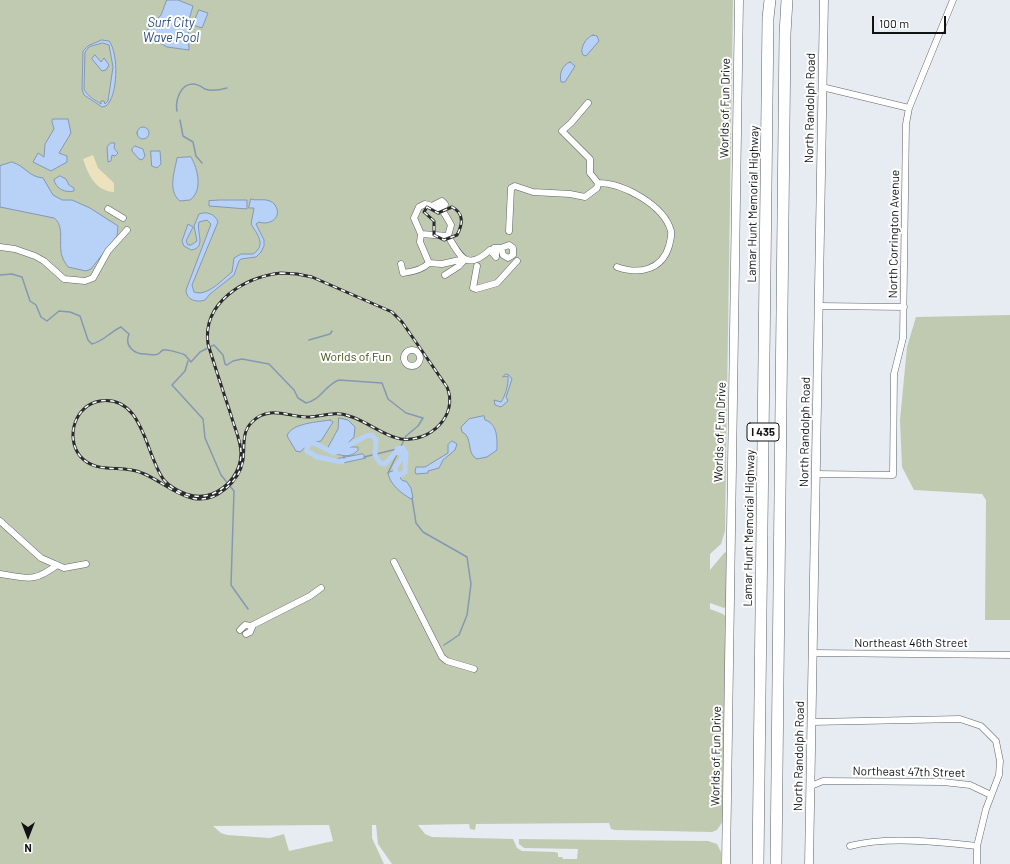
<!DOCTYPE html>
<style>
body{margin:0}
#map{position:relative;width:1010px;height:864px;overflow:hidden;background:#e7ecf2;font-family:Barlow,sans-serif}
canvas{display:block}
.north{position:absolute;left:8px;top:816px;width:40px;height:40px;-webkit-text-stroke:3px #fff;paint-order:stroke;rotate:180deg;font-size:11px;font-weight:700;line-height:16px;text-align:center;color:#111214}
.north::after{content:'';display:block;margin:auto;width:14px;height:18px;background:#111214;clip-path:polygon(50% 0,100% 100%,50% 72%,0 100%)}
.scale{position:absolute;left:872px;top:16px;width:74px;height:18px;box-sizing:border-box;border:2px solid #111214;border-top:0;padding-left:5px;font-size:12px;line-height:14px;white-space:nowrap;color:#111214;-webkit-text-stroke:3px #fff;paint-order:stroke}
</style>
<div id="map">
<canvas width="1010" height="864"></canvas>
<div class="north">N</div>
<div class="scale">100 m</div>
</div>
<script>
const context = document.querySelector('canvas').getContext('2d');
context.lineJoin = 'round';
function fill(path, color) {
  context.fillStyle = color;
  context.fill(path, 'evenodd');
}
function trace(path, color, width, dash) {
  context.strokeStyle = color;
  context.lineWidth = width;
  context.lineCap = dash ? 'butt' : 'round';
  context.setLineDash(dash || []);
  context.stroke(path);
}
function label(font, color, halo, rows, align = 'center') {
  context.font = font + ' Barlow,sans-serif';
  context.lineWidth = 4;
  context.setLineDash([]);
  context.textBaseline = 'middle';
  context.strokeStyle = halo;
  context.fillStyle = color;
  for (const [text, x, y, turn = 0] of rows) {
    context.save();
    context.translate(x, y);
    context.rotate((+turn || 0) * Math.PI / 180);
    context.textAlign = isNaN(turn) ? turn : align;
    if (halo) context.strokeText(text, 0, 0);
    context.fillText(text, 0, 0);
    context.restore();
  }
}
const green = new Path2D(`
 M 0,0 L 733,0 L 725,531 L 721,544 L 710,554 L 710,570 L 725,552 L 727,554 L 727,605 L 724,608 L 710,603 L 710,609 L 723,614 L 727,618 L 723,821 L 717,830 L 712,832 L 615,830 L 611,829 L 609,823 L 476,824 L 475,830 L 470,829 L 469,824 L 418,825 L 425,834 L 432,837 L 513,839 L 517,848 L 522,851 L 555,852 L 558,853 L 558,857 L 562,857 L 563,859 L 577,859 L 578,849 L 524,848 L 519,844 L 519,839 L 708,841 L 717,844 L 721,852 L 721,864 L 392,864 L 378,844 L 376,825 L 372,825 L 372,838 L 384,864 L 0,864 ZM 329,825 L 333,841 L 289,851 L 284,834 L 270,838 L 227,835 L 221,833 L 213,826 Z
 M 1010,315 L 1010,620 L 985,620 L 986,500 L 982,494 L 914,490 L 902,467 L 900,420 L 907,347 L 916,317 Z`);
const sand = new Path2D(`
 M 93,155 L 98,168 L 114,183 L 114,192 C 95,191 88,174 83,159 Z`);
const water = new Path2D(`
 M 167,0 L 178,0 L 193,6 L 188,23 L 189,50 L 167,47 L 144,34 L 161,15 Z
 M 199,10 L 208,13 L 202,28 L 193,25 Z
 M 593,35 L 597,36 L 599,41 L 586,56 L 583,55 C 579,49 586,37 593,35 Z
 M 102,40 L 109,41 C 119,53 118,97 106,106 L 102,107 L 84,95 L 82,89 L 83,51 L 88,46 ZM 103,43 L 109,45 L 113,67 L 108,101 L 105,104 L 104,101 L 101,101 L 101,104 C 95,100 87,96 84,89 L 85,52 L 89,47 Z
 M 95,55 L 101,62 L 104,58 L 109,65 L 106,70 L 102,71 L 92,59 Z
 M 570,62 L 575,66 L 565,82 L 561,82 C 559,74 562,65 570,62 Z
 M 53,119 L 68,119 L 71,133 L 59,153 L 67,156 L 67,162 L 51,171 L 33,162 L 38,153 L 44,157 L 45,144 L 54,129 L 52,122 Z
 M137 133a6 6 0 1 1 12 0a6 6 0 1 1-12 0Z
 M 111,143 L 115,143 L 114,148 L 118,153 L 115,156 L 112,155 L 111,161 L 108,162 L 107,147 Z
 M 135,146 L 143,149 L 145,156 L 142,160 L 139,159 L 132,151 L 132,149 Z
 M 151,151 L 160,151 L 161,164 L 157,168 L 152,166 Z
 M 191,157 C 198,169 203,191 190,200 L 180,201 C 167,191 175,171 177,158 Z
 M 12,162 C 27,167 27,176 43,178 L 53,195 L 62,200 L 72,200 L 90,208 L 118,226 L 117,236 L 91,269 L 86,271 L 68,267 C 66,264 63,260 62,256 C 58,243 65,226 54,218 L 0,207 L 0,166 Z
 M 60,176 L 66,179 L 69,185 L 74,188 L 74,191 C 65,193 56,189 54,180 Z
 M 251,199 C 255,202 269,196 275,205 C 283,217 270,226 259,222 L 256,224 L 264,240 L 264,246 L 261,252 L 256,257 L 241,259 L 239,261 L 234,275 L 210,294 L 205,300 C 197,303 186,300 186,290 L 211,224 L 207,220 L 199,222 C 196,232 207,248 191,250 L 184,246 L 182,241 L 188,224 L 193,227 L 186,241 L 188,245 L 191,245 L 197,241 L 194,226 L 199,214 C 207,211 215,214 218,222 L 192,285 L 194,292 C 207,297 222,280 232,272 L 234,258 L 241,254 L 253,254 C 267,245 257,234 251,224 L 254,208 L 249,208 Z
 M 220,200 L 247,200 L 247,209 L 209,206 L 209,201 Z
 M 506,374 L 509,375 L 512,379 L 506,397 L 508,401 L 501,407 L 495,405 L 494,400 L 501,402 C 505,397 509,383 508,376 L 503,377 Z
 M 484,416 L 485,420 C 498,424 497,439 497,450 L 487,457 L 477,459 C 466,454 473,436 462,432 L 461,427 L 469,419 Z
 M 339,418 L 348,420 L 355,427 L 354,437 L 347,444 L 349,447 L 358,447 L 358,450 C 350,460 336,455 327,449 L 338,429 Z
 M 330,420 L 333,422 L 321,441 L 310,443 L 300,452 L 296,451 L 287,436 C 291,423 318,422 330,420 Z
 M 452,441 L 457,444 L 455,450 L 443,460 L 439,468 L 428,471 L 428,473 L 416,474 L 415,471 L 416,467 L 425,467 L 448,453 L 448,445 Z
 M 363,454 L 366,458 L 343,463 L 336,462 L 337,459 Z
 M 393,471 L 403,474 L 400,478 L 403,481 L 406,481 L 411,488 L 413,498 L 411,499 C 401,493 390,485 388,473 Z`);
const stream = new Path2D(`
 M 177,111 C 175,101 180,84 193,84 C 198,84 200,86 205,89 C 212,92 220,90 227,88
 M 180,120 L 183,136 L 193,142 L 196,156 L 202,163
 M 0,275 L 12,274 L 22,277 L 30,301 L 36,305 L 41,317 L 47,321 L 59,311 L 70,312 L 80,316 L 88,340 L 92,344 C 104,341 110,332 121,327 L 129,334 C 124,346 134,354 145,354 C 149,354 155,356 158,354 C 160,353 161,351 163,350 C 166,349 181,353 185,355 L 191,362 L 200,352 L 214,345 L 223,355 L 225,364 L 227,365 L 233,361 L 242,359 L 269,364 L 294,390 L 298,398 L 306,403 C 321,400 325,385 339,380 L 382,383 L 388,399 L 406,413 L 423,418 L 418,426 L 406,436 L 388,473
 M 309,340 L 330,334 L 332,331
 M 188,361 L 185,371 L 172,385 L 203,419 L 205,438 L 221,475 L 234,491 L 231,585 L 248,609
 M 344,456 L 344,458
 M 364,457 L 397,449
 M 412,498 L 416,523 L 423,532 L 467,557 L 471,584 L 467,615 L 459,635 L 444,645`);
const canal = new Path2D(`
 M 342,462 L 317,457 L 307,451 L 307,447 L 310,443 L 314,443 L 334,453 L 366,436 L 372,435 L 376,440 L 375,455 L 380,463 L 385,464 L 396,452 L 401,453 L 402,458 L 395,467 L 396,473 L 400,475 L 405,472 L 406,453 L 403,448 L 397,449`);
const street = new Path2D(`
 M 822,87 L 909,108
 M 598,183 C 623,183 664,205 671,231 C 672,236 670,241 669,246 C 662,270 639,275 617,267
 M 438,203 L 432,206 L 439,211 C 443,210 445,208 445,204 L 442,201 L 438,203 C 442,210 447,217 451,225 L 448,236 C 461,258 467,271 490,250 L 496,257 L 496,248
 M 432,206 L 425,204 L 419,207 L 414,218 L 421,234 L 448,236
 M 108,209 L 123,218
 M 509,231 L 511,188 L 515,186 L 533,192 L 570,194 L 585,197 L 597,188 L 598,183 L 590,173 L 590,159 L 562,131 L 571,123 L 588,103
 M 0,247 L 15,249 L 35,256 L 44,261 L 64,279 L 85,281 L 93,278 L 108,251 L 127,230
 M 494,248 L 501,248 L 509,245 L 513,248 L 513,255 L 508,258 L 503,255 L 501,248
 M 429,263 L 442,264 L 464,259
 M 401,264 L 403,273 C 412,272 423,269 429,263 L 420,242 L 421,234
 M 477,266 L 473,288 L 476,289 L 497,283 L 517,261
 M 445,275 L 459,266 L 465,259
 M 819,306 L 904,307
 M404 358a8 8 0 1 1 16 0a8 8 0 1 1-16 0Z
 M 816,474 L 893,475 L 894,374 L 903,338 L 906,124 L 909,108 L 953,0
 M 0,521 L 41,558 L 64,568 L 86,564
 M 394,562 L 442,657 L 447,661 L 474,669
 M 0,574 C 28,578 33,583 57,565
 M 240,630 L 245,625 L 251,626
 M 246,634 L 250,632 L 253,625 L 310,596 L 321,588
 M 813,653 L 1010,655
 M 812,722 L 960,719 L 981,726 L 996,741 L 1000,761 L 999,775 L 986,809 L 977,846 L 977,864
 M 811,786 L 823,781 L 943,782 L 970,785 L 991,795
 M 850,846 C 887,836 940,842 977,846`);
const secondary = new Path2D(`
 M 726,864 L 739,0
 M 809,864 L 824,0`);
const highway = new Path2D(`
 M 758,864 L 768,18 L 770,0
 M 776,864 L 785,34 L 787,0`);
const rail = new Path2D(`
 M 427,207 L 438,213 L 452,207 C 464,213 463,224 457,235 L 444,240 L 434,235 L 434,221 L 424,212 Z
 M 281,273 L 297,274 L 312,277 L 392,312 L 402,322 L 447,387 C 459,415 430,443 401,439 C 383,436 367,421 349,416 C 336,411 323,416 310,417 C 290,418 269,404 252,422 C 241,433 245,446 243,460 C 241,472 235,481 225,489 C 194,515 170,484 142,473 C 122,464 96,475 80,456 C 65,437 75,405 100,401 C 144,395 145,455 164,480 C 170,487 178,491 186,494 C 195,497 204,497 212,494 C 229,487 241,471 241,453 C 241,440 234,427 231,415 C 223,391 215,367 208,344 C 202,302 245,277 281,273 Z`);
const shields = [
 [763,432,32]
];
const shieldNames = [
 ["I 435",763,432]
];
const streetNames = [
 ["Worlds of Fun Drive",725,108,-89],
 ["North Randolph Road",810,108,-89],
 ["Lamar Hunt Memorial Highway",753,204,-89],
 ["North Corrington Avenue",894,234,-89],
 ["Worlds of Fun Drive",720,432,-88],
 ["North Randolph Road",805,432,-89],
 ["Lamar Hunt Memorial Highway",749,528,-89],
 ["Northeast 46th Street",911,643],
 ["Worlds of Fun Drive",716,756,-89],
 ["North Randolph Road",799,756,-89],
 ["Northeast 47th Street",909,772,1]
];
const parkNames = [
 ["Worlds of Fun",356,357]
];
const waterNames = [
 ["Surf City",171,23],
 ["Wave Pool",171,38]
];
fill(green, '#c0cab1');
fill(sand, '#ece2bd');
fill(water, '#b7d1f7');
trace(water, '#8598b3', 1);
trace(stream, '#8598b3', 1.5);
trace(canal, '#b7d1f7', 5);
trace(street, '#5e6368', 7);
trace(secondary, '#5e6368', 9);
trace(highway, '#5e6368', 12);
trace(street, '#fff', 6);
trace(secondary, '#fff', 8);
trace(highway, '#fff', 11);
trace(rail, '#292b2d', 3);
trace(rail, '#fff', 1.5, [4.5]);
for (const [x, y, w] of shields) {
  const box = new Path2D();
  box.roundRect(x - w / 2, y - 9, w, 18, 3);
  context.fillStyle = '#fff';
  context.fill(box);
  trace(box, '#111214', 1);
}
label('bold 11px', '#111214', null, shieldNames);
label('12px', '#111214', '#fff', streetNames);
label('12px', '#415314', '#fff', parkNames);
label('italic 13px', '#2d4e7e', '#fff', waterNames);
</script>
